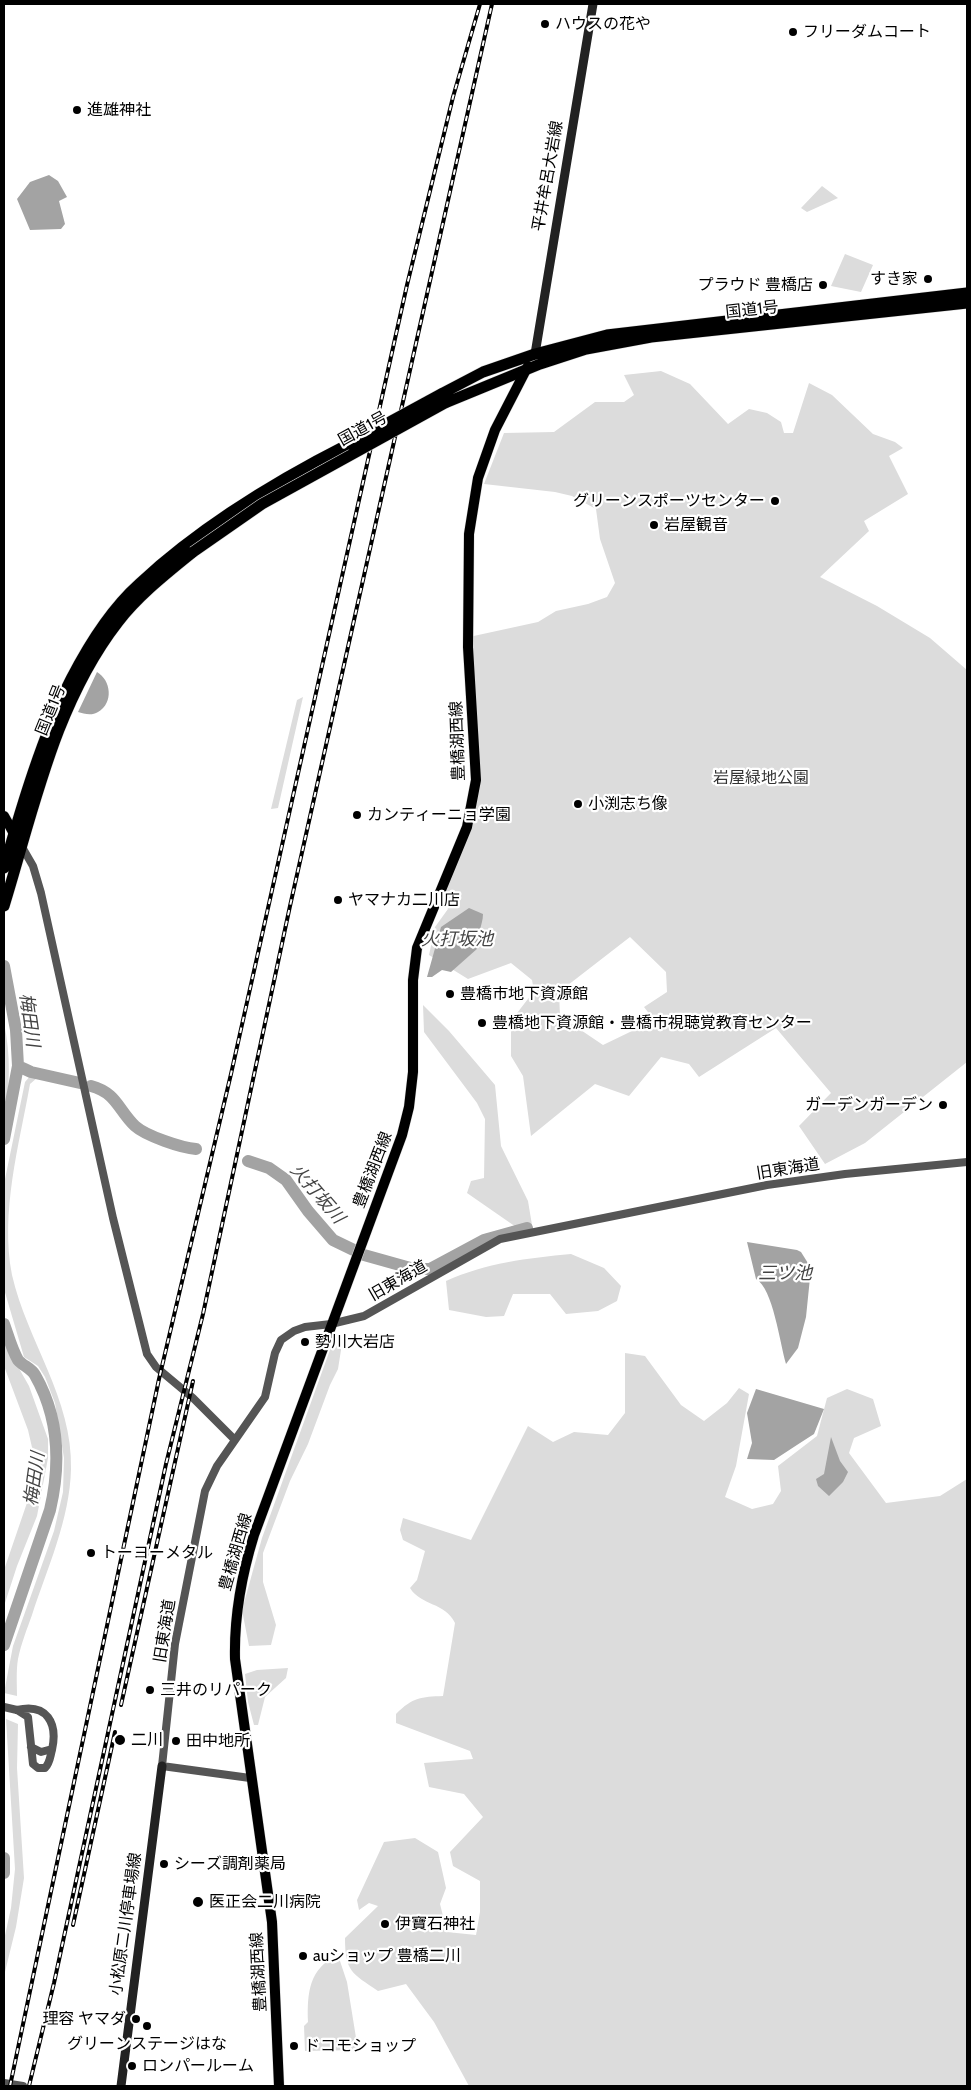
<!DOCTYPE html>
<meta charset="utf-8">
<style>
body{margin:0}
#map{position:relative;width:971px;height:2090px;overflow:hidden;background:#fff;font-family:Cabin,sans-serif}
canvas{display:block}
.frame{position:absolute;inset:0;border:5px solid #000;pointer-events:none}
</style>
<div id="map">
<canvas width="971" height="2090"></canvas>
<div class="frame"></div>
</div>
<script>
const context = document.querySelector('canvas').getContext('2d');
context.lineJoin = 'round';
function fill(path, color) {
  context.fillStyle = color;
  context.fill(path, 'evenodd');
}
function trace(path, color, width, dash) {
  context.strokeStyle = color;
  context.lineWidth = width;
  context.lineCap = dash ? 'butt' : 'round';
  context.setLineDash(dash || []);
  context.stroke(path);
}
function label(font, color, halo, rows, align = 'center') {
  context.font = font + ' Cabin,"Noto Sans JP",sans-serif';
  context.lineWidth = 4.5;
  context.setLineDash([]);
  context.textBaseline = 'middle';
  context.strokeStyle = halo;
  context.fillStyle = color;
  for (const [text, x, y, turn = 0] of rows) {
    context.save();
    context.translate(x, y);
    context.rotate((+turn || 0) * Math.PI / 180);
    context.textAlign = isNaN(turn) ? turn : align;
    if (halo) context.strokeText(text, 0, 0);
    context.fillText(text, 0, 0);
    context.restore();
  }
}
const green = new Path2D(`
 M 822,186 L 838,198 L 807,212 L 801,208 Z
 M 845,254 L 873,265 L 861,292 L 831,286 Z
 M 661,371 L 690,384 L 728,424 L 749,409 L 767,413 L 781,422 L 784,433 L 793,433 L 809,383 L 832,395 L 873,434 L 895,442 L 903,448 L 889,456 L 908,494 L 864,521 L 869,531 L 820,577 L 877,606 L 930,638 L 967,670 L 967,1062 L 865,1143 L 825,1164 L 799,1126 L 831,1093 L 776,1028 L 699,1077 L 689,1064 L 661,1057 L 629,1096 L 595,1084 L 531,1136 L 523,1076 L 511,1056 L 511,1021 L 534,991 L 532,980 L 511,963 L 468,979 L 429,955 L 435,927 L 448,909 L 441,891 L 467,827 L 476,780 L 469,637 L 538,622 L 556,611 L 588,604 L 607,597 L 615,583 L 600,539 L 596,509 L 572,496 L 555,492 L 484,484 L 504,433 L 554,432 L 595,402 L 624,402 L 634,395 L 624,375 ZM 630,937 L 666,972 L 667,992 L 644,1007 L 651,1016 L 632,1031 L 603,1045 L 560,1016 L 559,992 Z
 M 303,697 L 278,808 L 271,809 L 297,700 Z
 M 423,1005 L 449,1031 L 495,1085 L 501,1146 L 528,1201 L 532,1225 L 516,1227 L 467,1193 L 471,1181 L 484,1178 L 485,1119 L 477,1103 L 424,1032 Z
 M 4,1023 C 11,1056 10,1087 4,1120 Z
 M 31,1075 L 37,1078 L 30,1084 C 19,1146 0,1212 12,1275 C 27,1341 73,1399 71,1469 C 70,1519 47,1569 32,1615 C 27,1629 21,1644 18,1659 C 16,1671 17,1684 17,1696 L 4,1693 L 13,1646 L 54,1531 L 63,1492 L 64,1458 L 55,1403 L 45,1377 L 38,1366 L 24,1357 L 4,1289 L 4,1184 L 25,1082 Z
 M 571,1254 L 604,1268 L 621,1286 L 617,1301 L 598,1311 L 566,1314 L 550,1294 L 513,1294 L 504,1316 L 486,1317 L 449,1310 L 446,1281 C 486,1263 528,1258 571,1254 Z
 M 339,1341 L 341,1350 L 338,1369 L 330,1385 L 308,1444 L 290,1481 L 263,1553 L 263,1582 L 276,1625 L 271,1645 L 249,1646 L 242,1610 L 262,1538 L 331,1347 Z
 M 4,1342 L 29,1386 L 48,1439 L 48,1458 L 37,1516 L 17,1566 L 4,1606 L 4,1570 L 29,1497 L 34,1456 L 28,1430 L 4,1366 Z
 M 625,1353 L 645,1356 L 681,1405 L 704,1421 L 727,1403 L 739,1388 L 749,1394 L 736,1466 L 725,1497 L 752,1509 L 773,1504 L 781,1491 L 778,1466 L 817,1436 L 827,1398 L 847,1389 L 873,1399 L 881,1426 L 854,1438 L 849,1453 L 886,1503 L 940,1496 L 967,1479 L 967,2086 L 469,2086 L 434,2022 L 406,1984 L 378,1991 C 352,1973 345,1972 345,1938 L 378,1906 L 369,1903 L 359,1910 L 357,1900 L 384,1842 L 415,1838 L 438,1852 L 446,1888 L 440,1904 L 447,1932 L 476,1935 L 480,1912 L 480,1881 L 453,1866 L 450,1852 L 483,1817 L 464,1794 L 429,1787 L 424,1763 L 473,1759 L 470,1751 L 396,1723 L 396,1714 C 413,1697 421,1697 443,1696 L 455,1623 C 445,1602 421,1606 410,1588 L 417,1580 L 425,1551 L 403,1540 L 400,1530 L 403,1518 L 471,1540 L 528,1426 L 553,1442 L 574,1432 L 608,1435 L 625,1413 Z
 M 288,1668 L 286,1678 L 265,1697 L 258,1725 L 254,1725 L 248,1702 L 245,1674 L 257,1670 Z
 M 6,1719 L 18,1724 L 17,1768 L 24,1878 L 16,1927 L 4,1976 L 4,1940 L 11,1908 L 15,1869 Z
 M 338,1955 L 347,1982 L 358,2050 L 305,2051 L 304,2026 L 308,2022 C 307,1993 309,1968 338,1955 Z`);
const water = new Path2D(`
 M 49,175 L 58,181 L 67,197 L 59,201 L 65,224 L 61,229 L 30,230 L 17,199 L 30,182 Z
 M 97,672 C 111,680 114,703 98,712 C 92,716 84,714 78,712 Z
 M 469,908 L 483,914 C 483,926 475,937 478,948 L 451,972 L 442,970 L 432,977 L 427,977 L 441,927 Z
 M 747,1242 L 797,1250 L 801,1252 L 811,1268 L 806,1317 L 798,1348 L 786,1364 C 780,1344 773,1288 756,1279 Z
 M 756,1389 L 824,1409 L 814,1434 L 800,1443 L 774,1460 L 747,1459 L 752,1443 L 747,1413 Z
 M 831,1437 L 840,1461 L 848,1472 L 843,1482 L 829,1496 L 818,1486 L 816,1479 L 824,1474 Z`);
const river = new Path2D(`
 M 4,966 L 16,1030 L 18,1066 L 4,1139
 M 18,1066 L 31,1072 L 80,1083
 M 91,1086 C 117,1093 118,1110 135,1126 C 146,1136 182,1148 196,1149
 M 248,1161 L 269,1168 L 286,1180 L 308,1211 L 333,1240 L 364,1255 L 414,1269 L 430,1269 L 484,1240 L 527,1228
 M 4,1324 C 8,1335 12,1350 18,1360 C 23,1366 31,1368 35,1375 C 59,1417 61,1463 50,1510 L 4,1645
 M 4,1858 L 4,1873`);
const tertiary = new Path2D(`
 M 22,847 L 33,866 L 41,893 L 113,1218 L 147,1354 L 156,1367 L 193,1398 L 235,1440
 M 4,1707 L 17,1710 L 28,1717 L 33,1764 L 38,1768 L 45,1768 C 50,1763 50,1757 52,1750 C 58,1723 47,1703 17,1710
 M 31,1747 L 41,1752 L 52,1749
 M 250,1778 L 162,1766 L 175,1644 L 205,1491 L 217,1466 L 265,1397 L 275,1353 L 281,1340 L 294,1331 L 305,1327 L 331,1324 L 364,1316 L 500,1239 L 767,1185 L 845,1174 L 967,1162
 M 4,2083 L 23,2086`);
const secondary = new Path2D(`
 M 535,354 L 593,4
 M 121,2086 L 162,1766`);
const primary = new Path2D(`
 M 4,816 L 17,839
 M 279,2086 L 272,1922 L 235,1659 C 234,1616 241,1577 254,1535 L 402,1135 L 409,1107 L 413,1072 L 413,980 L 417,948 L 467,827 L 476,780 L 468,647 L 469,534 L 478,478 L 495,430 L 528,366`);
const trunk = new Path2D(`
 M 441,394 L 483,372 L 535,354 L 607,335 L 967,293
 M 445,403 L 540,364 L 586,349 L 651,337 L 967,303
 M 4,868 C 21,808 43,734 71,679 C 88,646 111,609 139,584 C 199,528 276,481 349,444
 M 4,906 C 34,809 55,703 118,622 C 139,595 166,574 193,552`);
const rail = new Path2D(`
 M 121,1705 L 193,1381
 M 73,1925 L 115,1732
 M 10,2086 L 159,1379 L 231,1074 L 407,285 L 453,97 L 480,4
 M 29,2086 L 54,1983 L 166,1464 L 203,1314 L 290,906 L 492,4`);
const trunkBridge = new Path2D(`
 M 349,444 L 441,394
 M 193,552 L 262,504 L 445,403`);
const markers = [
 [545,24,5,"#000"],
 [793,32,5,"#000"],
 [77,110,5,"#000"],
 [928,279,5,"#000"],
 [823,285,5,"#000"],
 [775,501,5,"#000"],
 [654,525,5,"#000"],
 [578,804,5,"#000"],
 [357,815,5,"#000"],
 [338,900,5,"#000"],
 [450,994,5,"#000"],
 [482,1023,5,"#000"],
 [943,1105,5,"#000"],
 [305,1342,5,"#000"],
 [91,1553,5,"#000"],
 [150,1690,5,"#000"],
 [120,1740,6,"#000"],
 [176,1741,5,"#000"],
 [164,1864,5,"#000"],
 [198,1902,6,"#000"],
 [385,1924,5,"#000"],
 [303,1956,5,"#000"],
 [136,2019,5,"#000"],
 [147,2026,5,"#000"],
 [294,2046,5,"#000"],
 [132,2066,5,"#000"]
];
const poiNames = [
 ["ハウスの花や",555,24],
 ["フリーダムコート",803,32],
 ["進雄神社",87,110],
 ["すき家",918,279,"right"],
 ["プラウド 豊橋店",813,285,"right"],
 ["グリーンスポーツセンター",765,501,"right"],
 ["岩屋観音",664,525],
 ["小渕志ち像",588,804],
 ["カンティーニョ学園",367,815],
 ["ヤマナカ二川店",348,900],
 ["豊橋市地下資源館",460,994],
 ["豊橋地下資源館・豊橋市視聴覚教育センター",492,1023],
 ["ガーデンガーデン",933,1105,"right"],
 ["勢川大岩店",315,1342],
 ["トーヨーメタル",101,1553],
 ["三井のリパーク",160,1690],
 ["二川",131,1740],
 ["田中地所",186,1741],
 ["シーズ調剤薬局",174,1864],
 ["医正会二川病院",209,1902],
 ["伊寶石神社",395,1924],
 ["auショップ 豊橋二川",313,1956],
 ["理容 ヤマダ",126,2019,"right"],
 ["グリーンステージはな",147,2044,"center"],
 ["ドコモショップ",304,2046],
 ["ロンパールーム",142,2066]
];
const streetNames = [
 ["平井牟呂大岩線",548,176,-80],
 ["国道1号",752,310,-6],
 ["国道1号",363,429,-29],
 ["国道1号",51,710,-68],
 ["豊橋湖西線",458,741,-92],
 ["旧東海道",788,1169,-9],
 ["豊橋湖西線",373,1170,-69],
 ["旧東海道",398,1281,-30],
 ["豊橋湖西線",236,1552,-74],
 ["旧東海道",165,1631,-81],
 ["小松原二川停車場線",126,1924,-82],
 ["豊橋湖西線",259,1972,-93]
];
const parkNames = [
 ["岩屋緑地公園",761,778]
];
const waterNames = [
 ["火打坂池",457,940],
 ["梅田川",29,1020,82],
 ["火打坂川",317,1194,49],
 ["三ツ池",785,1274],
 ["梅田川",35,1479,-82]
];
fill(green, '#dcdcdc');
fill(water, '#a3a3a3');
trace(river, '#a3a3a3', 12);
trace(primary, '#dbdbdb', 11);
trace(trunk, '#dbdbdb', 12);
trace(tertiary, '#555', 8);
trace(secondary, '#222', 9);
trace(primary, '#000', 10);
trace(trunk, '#000', 11);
trace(rail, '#000', 4);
trace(rail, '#fff', 2, [5.5]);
trace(trunkBridge, '#dbdbdb', 12, []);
trace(trunkBridge, '#000', 11);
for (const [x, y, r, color] of markers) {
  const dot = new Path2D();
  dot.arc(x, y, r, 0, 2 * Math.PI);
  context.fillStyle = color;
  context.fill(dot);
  trace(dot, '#fff', 2);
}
label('16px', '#000', '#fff', poiNames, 'left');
label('16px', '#000', '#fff', streetNames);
label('16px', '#333', '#fff', parkNames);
label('italic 18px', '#444', '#fff', waterNames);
</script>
